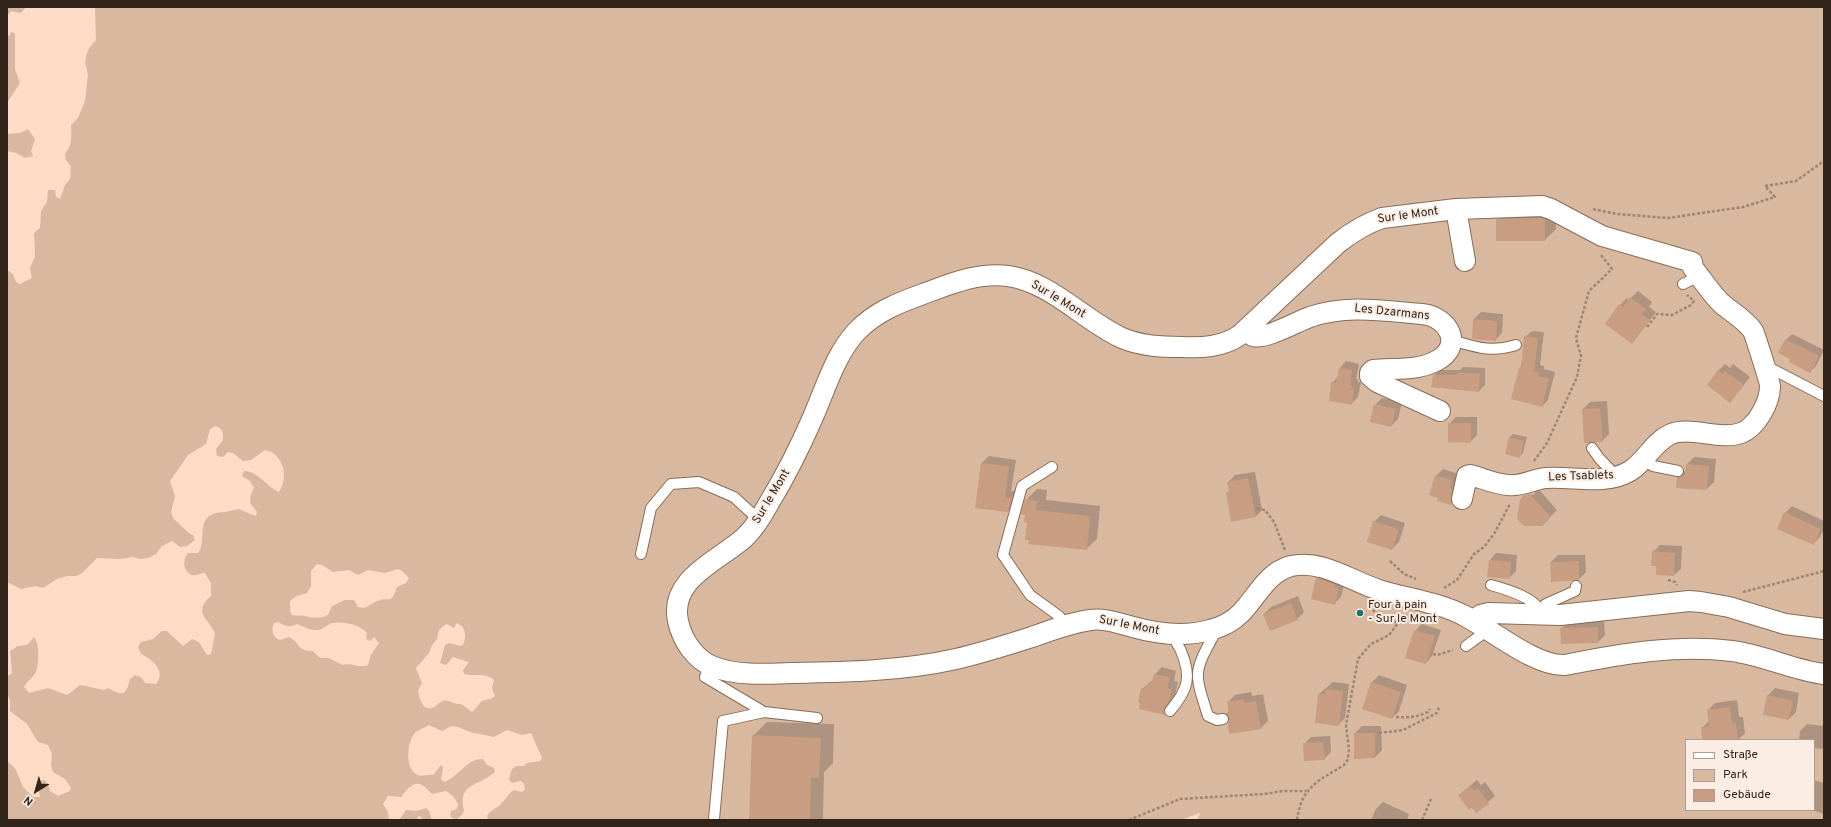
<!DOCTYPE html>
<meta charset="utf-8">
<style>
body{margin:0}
#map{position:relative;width:1831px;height:827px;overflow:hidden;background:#fcdcc4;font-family:Overpass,sans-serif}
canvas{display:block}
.frame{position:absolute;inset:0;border:8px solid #30241b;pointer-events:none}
.legend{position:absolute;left:1685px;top:739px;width:130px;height:72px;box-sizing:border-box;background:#fbede4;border:1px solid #aa9d94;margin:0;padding:5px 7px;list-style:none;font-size:12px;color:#30241b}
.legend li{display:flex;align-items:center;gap:8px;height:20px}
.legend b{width:20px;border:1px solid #aa9d94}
.north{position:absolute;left:16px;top:771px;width:40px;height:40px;-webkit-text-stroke:3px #fbede4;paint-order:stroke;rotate:217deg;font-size:11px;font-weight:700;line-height:16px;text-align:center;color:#30241b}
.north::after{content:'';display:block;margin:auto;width:14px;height:18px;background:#30241b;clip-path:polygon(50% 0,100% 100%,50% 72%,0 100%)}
</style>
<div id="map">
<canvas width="1831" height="827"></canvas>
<div class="frame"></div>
<ul class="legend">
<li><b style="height:5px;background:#fff"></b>Straße</li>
<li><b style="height:11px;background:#d9b8a0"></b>Park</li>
<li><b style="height:11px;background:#c89d81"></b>Gebäude</li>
</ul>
<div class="north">N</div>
</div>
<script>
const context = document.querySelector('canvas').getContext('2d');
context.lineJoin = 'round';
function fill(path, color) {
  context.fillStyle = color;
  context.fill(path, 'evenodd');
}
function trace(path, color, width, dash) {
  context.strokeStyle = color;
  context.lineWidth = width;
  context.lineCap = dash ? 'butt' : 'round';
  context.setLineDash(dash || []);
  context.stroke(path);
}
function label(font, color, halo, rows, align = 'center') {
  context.font = font + ' Overpass,sans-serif';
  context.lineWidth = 4;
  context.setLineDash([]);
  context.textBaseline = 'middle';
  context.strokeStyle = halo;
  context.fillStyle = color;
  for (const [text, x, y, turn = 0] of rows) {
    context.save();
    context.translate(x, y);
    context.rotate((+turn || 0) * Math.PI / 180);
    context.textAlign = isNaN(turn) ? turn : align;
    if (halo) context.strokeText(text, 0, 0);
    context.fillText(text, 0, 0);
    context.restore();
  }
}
const green = new Path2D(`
 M 7,7 L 26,7 L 21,13 L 11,11 L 7,16 L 7,23 Z
 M 95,7 L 1824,7 L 1824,820 L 1197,820 L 1200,813 L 1181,820 L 488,820 L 487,816 C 491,809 496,809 501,804 C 506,800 508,793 514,790 L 522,792 L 525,789 L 524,784 L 521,781 L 512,783 L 509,779 L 512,769 L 516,766 L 524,766 L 527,763 L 540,761 L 542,758 L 531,733 L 522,735 L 507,730 L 494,737 L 470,732 L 458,727 L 452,726 L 442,731 L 429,725 C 425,728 419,729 415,733 C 407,741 404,770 418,775 C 422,777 428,774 433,775 L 441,765 L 443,767 L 441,779 L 444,782 C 459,777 467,758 483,759 L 487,765 L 494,768 L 495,772 C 478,787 457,783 464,811 L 461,816 L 457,819 L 452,818 L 450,815 L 451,811 L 457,809 L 458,804 L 453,796 L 446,791 L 432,794 C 428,791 426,787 422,785 C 413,780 406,791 401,797 L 388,796 L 383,804 L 388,812 L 389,820 L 7,820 L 7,761 L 15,768 L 23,787 L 33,797 L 40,797 L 38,786 L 40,781 L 44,780 L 48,784 L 50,791 L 58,796 L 70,791 L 71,788 L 65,779 L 53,772 L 51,766 L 52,754 L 48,745 L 38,742 L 27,724 L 10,711 L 10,700 L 7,694 L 7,677 L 12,673 L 10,651 L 18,646 L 27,645 L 34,637 C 40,644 39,663 36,672 C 33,678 27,681 24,687 L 29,693 L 48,688 L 67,695 L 80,685 L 104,690 L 108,688 C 123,696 126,696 130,679 L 135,675 L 142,678 L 145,683 L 156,684 C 167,671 152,659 141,654 L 138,647 L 141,642 L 153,639 L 162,631 L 167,631 L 183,646 L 192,639 L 199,642 L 207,655 L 211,654 L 215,634 C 210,619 191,613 211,596 L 211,583 L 205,573 C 201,573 196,576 192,575 C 183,572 182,560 188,553 L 198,553 C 207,542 196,521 213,514 C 218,512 230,512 238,509 L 256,516 L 257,512 L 250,503 L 251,494 L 254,488 L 250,481 L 242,476 L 244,471 C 257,470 267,487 279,492 C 289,477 284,454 265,450 L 251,460 L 243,461 L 233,453 L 228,452 L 223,457 L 217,456 L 216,449 L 223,440 C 223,433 223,429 216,426 L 210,429 L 206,444 L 188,455 L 170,481 L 175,496 L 171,512 L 173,518 L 190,534 L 193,535 L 195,540 L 187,546 L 180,547 L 172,541 L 162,546 L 156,554 L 149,558 L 140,559 L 133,557 L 120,559 L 97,558 L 82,573 L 76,576 L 67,576 L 57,579 L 43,588 L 36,586 L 21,589 L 7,582 L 7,270 L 13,274 L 16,282 L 20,284 L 32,278 L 30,268 L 35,257 L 34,233 L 40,228 L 41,211 L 47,202 L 48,190 L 55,190 L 56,197 L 60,199 L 65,185 L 70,179 L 71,166 L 66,160 L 65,154 C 73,144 71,136 71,125 L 78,118 L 85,101 L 88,74 L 85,63 L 87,53 L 90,47 L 96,40 ZM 317,564 L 322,565 L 333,572 L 349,570 L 358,575 L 368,570 L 385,573 L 398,569 L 402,571 L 409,578 L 406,583 L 397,587 C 390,606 391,596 378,601 C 373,602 369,606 364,608 L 358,607 L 354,600 L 345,600 L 332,606 L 328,615 C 319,619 315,618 305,616 C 301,615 297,616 292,615 L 290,611 L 290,601 L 297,596 L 307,593 L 311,586 L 311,571 ZM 278,622 C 285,626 289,628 297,624 C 302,626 309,630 315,630 C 322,631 326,625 332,623 C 343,621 361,625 367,633 L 366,639 L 370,641 L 374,637 L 379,643 L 371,655 L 368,665 C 359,669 351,662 342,665 L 329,658 L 320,658 L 313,651 C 296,651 301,643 289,637 L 280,640 C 272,637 271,630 274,623 ZM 457,623 C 466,627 466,635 464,643 L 461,646 L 449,643 L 445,645 L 440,663 L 446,665 L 453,657 L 469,662 L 463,670 L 464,674 C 474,677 484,672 494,680 L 492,688 L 495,696 L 491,699 C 477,700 481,705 472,712 L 461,704 C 455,705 448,699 443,701 C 439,702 436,707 432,708 C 422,711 419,697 418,690 L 422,683 L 416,668 L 429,653 L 432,645 L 437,639 L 439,630 L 446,624 L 454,628 ZM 1686,740 L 1814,740 L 1814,810 L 1686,810 Z
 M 11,31 L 15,34 L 15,69 L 20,83 L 7,103 L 7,37 L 10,35 Z
 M 28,129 L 35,139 L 31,151 L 33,156 L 25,158 L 16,153 L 7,151 L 7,134 L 20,133 Z
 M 426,808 L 429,811 L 432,820 L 423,820 L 421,817 L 419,816 L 416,820 L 399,820 L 406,810 L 417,811 Z`);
const shadow = new Path2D(`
 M 1507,209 L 1555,209 L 1556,229 L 1545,240 L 1497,220 Z
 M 1638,291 L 1652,302 L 1649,307 L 1656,312 L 1632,343 L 1620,305 L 1627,298 L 1629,300 Z
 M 1481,312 L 1503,314 L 1502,333 L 1495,340 L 1474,319 Z
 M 1532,331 L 1544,332 L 1540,365 L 1544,366 L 1544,369 L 1555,372 L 1548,400 L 1542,406 L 1512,398 L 1524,354 L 1525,337 Z
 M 1792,334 L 1824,350 L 1816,366 L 1810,372 L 1792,358 L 1786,340 Z
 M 1346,361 L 1359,364 L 1356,379 L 1358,379 L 1358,382 L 1361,382 L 1358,397 L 1351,404 L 1332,383 L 1338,377 L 1340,368 Z
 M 1725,364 L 1730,368 L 1733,364 L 1750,377 L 1730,402 L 1718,371 Z
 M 1463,367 L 1485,368 L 1485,385 L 1479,391 L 1434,376 L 1439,370 L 1460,370 Z
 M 1382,398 L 1402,402 L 1398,419 L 1391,426 L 1375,405 Z
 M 1607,401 L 1609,434 L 1602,441 L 1583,409 L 1590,402 Z
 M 1456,417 L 1477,417 L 1477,435 L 1470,442 L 1449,424 Z
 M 1513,434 L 1527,437 L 1523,453 L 1520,456 L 1510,437 Z
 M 989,456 L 1016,460 L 1011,491 L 1018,491 L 1015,504 L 1008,511 L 976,507 L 982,463 Z
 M 1694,457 L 1716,459 L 1714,482 L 1707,489 L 1678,478 L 1686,470 L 1687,464 Z
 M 1443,469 L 1459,474 L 1457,497 L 1450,504 L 1439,497 L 1436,476 Z
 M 1255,472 L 1262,510 L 1255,517 L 1227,493 L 1230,490 L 1228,482 L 1235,475 Z
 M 1537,487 L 1557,510 L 1542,525 L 1526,496 L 1535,494 L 1535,492 L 1527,494 L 1532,489 Z
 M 1037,489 L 1047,490 L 1046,500 L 1100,506 L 1097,539 L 1086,549 L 1030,539 L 1026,500 Z
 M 1792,506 L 1824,521 L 1824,529 L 1820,537 L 1813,544 L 1785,513 Z
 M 1381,515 L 1405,523 L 1399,542 L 1392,549 L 1374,522 Z
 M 1660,545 L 1682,546 L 1681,569 L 1674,575 L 1658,565 L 1653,552 Z
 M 1496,553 L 1517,555 L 1516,571 L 1509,578 L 1490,560 Z
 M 1558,555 L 1585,555 L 1586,572 L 1579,579 L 1551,562 Z
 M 1324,571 L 1345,581 L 1341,597 L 1334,604 L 1317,578 Z
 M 1298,596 L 1304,612 L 1297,619 L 1264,614 L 1271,607 Z
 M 1604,621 L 1605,635 L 1598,642 L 1561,629 L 1568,622 Z
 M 1422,624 L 1441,630 L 1432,656 L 1426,663 L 1415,631 Z
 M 1162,667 L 1176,671 L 1174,681 L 1178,682 L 1175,695 L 1170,702 L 1172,707 L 1165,714 L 1140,708 L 1142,689 L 1154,679 L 1155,674 Z
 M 1379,675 L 1407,685 L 1399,711 L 1392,718 L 1363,709 L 1372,682 Z
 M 1333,682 L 1349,684 L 1345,718 L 1338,725 L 1319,694 Z
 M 1775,688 L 1799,693 L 1796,712 L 1789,719 L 1764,714 L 1768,695 Z
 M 1251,692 L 1252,696 L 1263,694 L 1268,721 L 1261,728 L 1227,713 L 1229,711 L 1228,702 L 1235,695 Z
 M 1737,700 L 1739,717 L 1743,717 L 1745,733 L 1738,740 L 1703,740 L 1702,728 L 1709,721 L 1708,710 L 1715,703 Z
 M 767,722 L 834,724 L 833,763 L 824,772 L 823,818 L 821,820 L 750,820 L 753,736 Z
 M 1807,724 L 1824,726 L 1824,747 L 1822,749 L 1814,748 L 1814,740 L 1799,740 L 1800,731 Z
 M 1362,726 L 1381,726 L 1382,750 L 1375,757 L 1355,733 Z
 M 1330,736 L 1331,752 L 1324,759 L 1304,744 L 1311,737 Z
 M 1477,780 L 1481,785 L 1485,782 L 1495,796 L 1476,812 L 1459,795 Z
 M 1814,780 L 1824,783 L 1824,814 L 1812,810 L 1814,810 Z
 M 1383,802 L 1409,814 L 1407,820 L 1371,820 L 1376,809 Z`);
const building = new Path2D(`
 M 1540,218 L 1545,219 L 1545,241 L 1496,241 L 1496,219 Z
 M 1630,297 L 1646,309 L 1642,314 L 1650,320 L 1632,344 L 1605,324 L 1619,304 L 1623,307 Z
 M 1473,319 L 1497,321 L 1496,341 L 1472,339 Z
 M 1524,336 L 1538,338 L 1534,371 L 1539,373 L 1538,376 L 1549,378 L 1542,407 L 1511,399 L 1519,368 L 1521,368 Z
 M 1785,339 L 1819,356 L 1810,373 L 1789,362 L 1790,359 L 1778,353 Z
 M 1339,368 L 1352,370 L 1350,385 L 1352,386 L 1351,389 L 1354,389 L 1352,405 L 1329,401 L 1331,382 L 1336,383 Z
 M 1718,370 L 1723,374 L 1725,371 L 1744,385 L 1730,403 L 1707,385 Z
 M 1457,373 L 1480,373 L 1479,392 L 1431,387 L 1433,375 L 1457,375 Z
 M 1374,404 L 1396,409 L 1391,427 L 1370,422 Z
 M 1600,408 L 1603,442 L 1584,443 L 1582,409 Z
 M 1448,423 L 1471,423 L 1471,443 L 1448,442 Z
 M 1509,437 L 1524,441 L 1520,458 L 1505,454 Z
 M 981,463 L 1009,466 L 1005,497 L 1012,498 L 1008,512 L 975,508 Z
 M 1686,464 L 1709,466 L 1707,490 L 1676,488 L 1677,477 L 1685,475 Z
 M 1435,475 L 1452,480 L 1450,488 L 1452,489 L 1451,505 L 1437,501 L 1438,498 L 1429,495 Z
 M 1248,478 L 1256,517 L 1231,522 L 1226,492 L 1229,492 L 1227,482 Z
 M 1530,494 L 1551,517 L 1542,526 L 1524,526 L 1517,519 L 1520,500 L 1524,495 Z
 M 1025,499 L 1037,501 L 1036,510 L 1090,516 L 1087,550 L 1028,544 L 1029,540 L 1025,540 L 1027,523 L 1024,522 L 1025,515 L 1021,514 Z
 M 1784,512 L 1821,529 L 1814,545 L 1777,529 Z
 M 1373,521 L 1399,529 L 1392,550 L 1367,542 Z
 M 1652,551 L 1675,553 L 1674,576 L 1656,575 L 1656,566 L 1651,566 Z
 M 1489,560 L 1511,562 L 1510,579 L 1487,577 Z
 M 1579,561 L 1579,580 L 1551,582 L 1550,562 Z
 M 1316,578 L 1335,584 L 1334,587 L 1339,588 L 1335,605 L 1311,599 Z
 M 1291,603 L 1298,620 L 1270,631 L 1263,614 Z
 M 1598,627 L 1598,643 L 1561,644 L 1560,628 Z
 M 1414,630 L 1435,636 L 1426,664 L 1405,658 Z
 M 1154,674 L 1170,677 L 1167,688 L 1172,689 L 1168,703 L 1164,710 L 1165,715 L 1139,709 L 1140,703 L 1138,703 L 1141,688 L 1144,689 L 1148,683 L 1151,684 Z
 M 1371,682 L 1401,692 L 1392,719 L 1362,709 Z
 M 1326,689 L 1343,691 L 1339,726 L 1315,723 L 1318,694 L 1325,694 Z
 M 1767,695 L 1793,700 L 1789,720 L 1763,715 Z
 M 1244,699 L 1245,703 L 1256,701 L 1261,729 L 1229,734 L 1228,724 L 1229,718 L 1226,713 L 1229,713 L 1227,702 Z
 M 1730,707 L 1732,724 L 1736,723 L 1738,740 L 1702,740 L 1701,727 L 1709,726 L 1707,710 Z
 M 1354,733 L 1375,733 L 1375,758 L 1354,759 Z
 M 752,735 L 821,738 L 819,778 L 811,778 L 810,820 L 749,820 Z
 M 1323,742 L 1325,760 L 1304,761 L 1303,743 Z
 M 1470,786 L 1474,791 L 1478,788 L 1489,804 L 1476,813 L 1472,807 L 1469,810 L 1458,795 Z`);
const path = new Path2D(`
 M 1593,209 L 1617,214 L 1668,218 L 1743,207 L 1775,197 L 1765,186 L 1796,181 L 1824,161
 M 1647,327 L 1657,314 L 1672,315 L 1691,305 L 1694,301 L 1687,295
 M 1534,461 L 1547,443 L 1577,377 L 1581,356 L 1576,338 L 1589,291 L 1612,269 L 1601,255
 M 1257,509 L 1265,510 L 1274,522 L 1285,550
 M 1390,561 L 1404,574 L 1416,579
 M 1668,580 L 1675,582 L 1677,585
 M 1444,588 L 1457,580 L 1474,554 L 1484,547 L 1494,534 L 1510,504
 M 1743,592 L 1824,571
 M 1368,608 L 1398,623
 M 1433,654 L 1437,655 L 1453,650
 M 1396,717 C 1408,718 1417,717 1428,712 L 1430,709
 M 1379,733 L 1403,730 L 1437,713 L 1439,707
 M 1129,820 L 1180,799 L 1264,794 L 1283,791 L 1306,791
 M 1297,820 C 1302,786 1317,782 1344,765 L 1348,759 L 1349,750 L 1346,725 L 1358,659 L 1371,644 L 1389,635 L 1398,623 L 1408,616
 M 1422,820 L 1431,799`);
const lane = new Path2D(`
 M 1683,284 L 1699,276
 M 1451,340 C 1476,347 1490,353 1516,345
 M 1765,368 L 1772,369 L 1824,396
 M 1592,448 L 1599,458 L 1617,477
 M 1643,460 L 1653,466 L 1678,471
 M 1052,467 L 1022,486 L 1003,555 L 1030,595 L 1059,616 L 1066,625
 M 641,554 L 651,508 L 671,484 L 699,482 L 734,497 L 759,520
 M 1491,585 C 1505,589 1538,598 1541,614
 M 1540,610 L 1546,604 L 1575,591 L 1576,586
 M 1213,629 L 1215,633 C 1193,673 1194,672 1208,716 L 1217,720 L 1223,719
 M 1466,646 L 1481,635 L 1486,629
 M 709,665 L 705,677 L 764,712 L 723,721 L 714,819
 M 1170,711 C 1188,690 1192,677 1181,651 C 1178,644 1174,641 1174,634
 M 764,712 L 817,718`);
const street = new Path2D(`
 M 1456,209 L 1465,261
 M 1246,331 C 1248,332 1251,335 1253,336 C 1265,340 1298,321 1310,317 C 1346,304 1385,311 1422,314 C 1450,317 1464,347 1436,361 C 1418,371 1393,368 1373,370 L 1370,373 L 1370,376 L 1377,382 L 1440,411
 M 1462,499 L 1467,476 L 1470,475 C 1482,478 1495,484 1508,485 C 1522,487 1533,479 1546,478 C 1573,476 1605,486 1630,471 C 1645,462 1653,443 1669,435 C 1689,425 1719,441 1741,433 C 1757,427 1770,402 1770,386 C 1770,382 1755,335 1753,331 C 1746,320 1731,312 1721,303 C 1711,293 1702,279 1693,268 L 1692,262 L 1602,236 L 1551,209 L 1542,206 L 1456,209 L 1382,218 C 1365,224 1352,232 1338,243 L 1240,335 C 1223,347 1202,348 1182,347 C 1161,347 1141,346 1122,338 C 1083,320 1051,282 1008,276 C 978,272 950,284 923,294 C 898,303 875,312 856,332 C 835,355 825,390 813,417 C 800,447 786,475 769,503 C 762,516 755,528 744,538 C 718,561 669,579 678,621 C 682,640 695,660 714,667 C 738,676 766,674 792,673 C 847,672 902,671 956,659 C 982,653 1007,645 1032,637 C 1051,630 1070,623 1090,620 C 1105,618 1118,623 1133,627 C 1158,634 1185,637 1210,630 C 1222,627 1232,622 1241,613 C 1256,598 1267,572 1291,566 C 1323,559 1352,582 1382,591 C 1410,599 1438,602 1465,616 C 1492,630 1536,667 1565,665 C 1620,654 1677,644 1732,651 C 1764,655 1792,670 1824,674
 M 1473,620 L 1481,615 L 1489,613 L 1560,615 L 1689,601 L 1701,602 L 1729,607 L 1785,624 L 1824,629`);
const markers = [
 [1360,613,4,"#216d6f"]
];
const streetNames = [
 ["Sur le Mont",1408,216,-8],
 ["Sur le Mont",1058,300,31],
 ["Les Dzarmans",1392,313,6],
 ["Les Tsablets",1581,477,-2],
 ["Sur le Mont",772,497,-59],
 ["Sur le Mont",1129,626,11]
];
const poiNames = [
 ["Four à pain",1368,606],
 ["- Sur le Mont",1368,620]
];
fill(green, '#d9b8a0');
fill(shadow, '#0003');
fill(building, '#c89d81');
trace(lane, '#896c57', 12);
trace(street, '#896c57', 22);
trace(path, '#9c8675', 2.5, [3, 2]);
trace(lane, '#fff', 10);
trace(street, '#fff', 20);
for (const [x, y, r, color] of markers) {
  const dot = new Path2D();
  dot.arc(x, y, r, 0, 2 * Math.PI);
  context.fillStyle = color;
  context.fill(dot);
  trace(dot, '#fbede4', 1.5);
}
label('12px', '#30241b', '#fbede4', streetNames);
label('12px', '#30241b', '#fbede4', poiNames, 'left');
</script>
